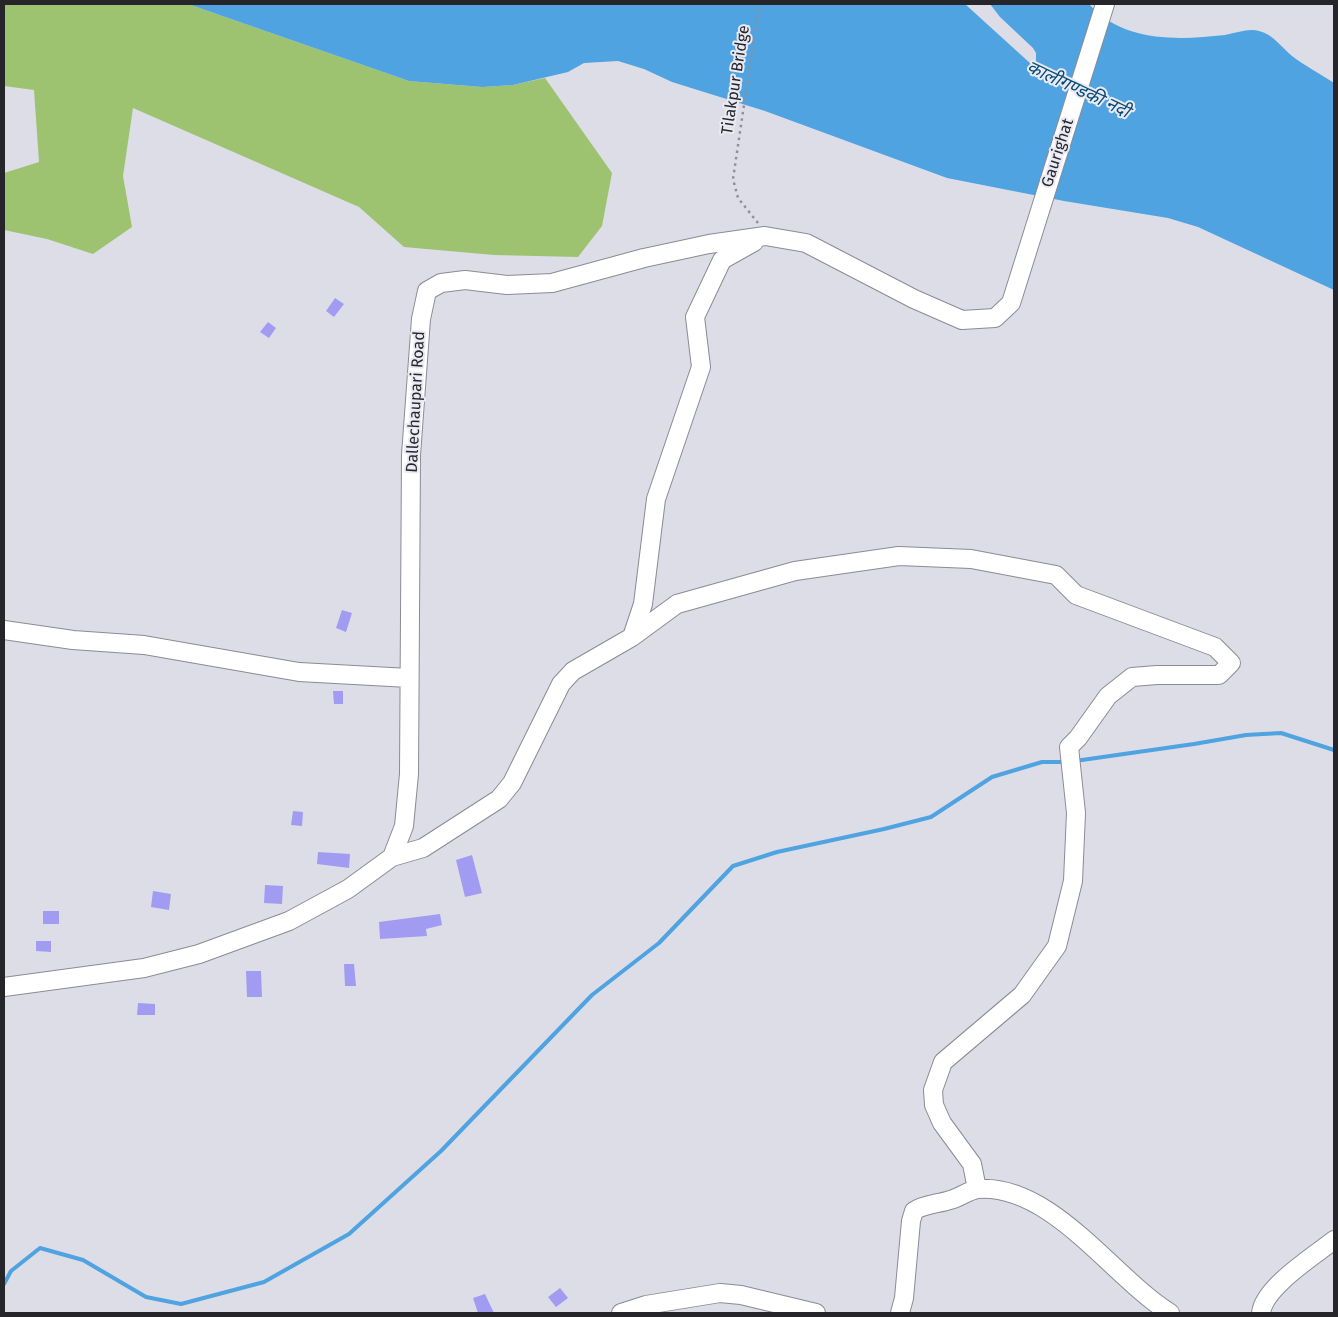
<!DOCTYPE html>
<meta charset="utf-8">
<style>
body{margin:0}
#map{position:relative;width:1338px;height:1317px;overflow:hidden;background:#dddde8;font-family:"Fira Sans",sans-serif}
canvas{display:block}
.frame{position:absolute;inset:0;border:5px solid #26262a;pointer-events:none}
</style>
<div id="map">
<canvas width="1338" height="1317"></canvas>
<div class="frame"></div>
</div>
<script>
const context = document.querySelector('canvas').getContext('2d');
context.lineJoin = 'round';
function fill(path, color) {
  context.fillStyle = color;
  context.fill(path, 'evenodd');
}
function trace(path, color, width, dash) {
  context.strokeStyle = color;
  context.lineWidth = width;
  context.lineCap = dash ? 'butt' : 'round';
  context.setLineDash(dash || []);
  context.stroke(path);
}
function label(font, color, halo, rows, align = 'center') {
  context.font = font + ' "Fira Sans","Noto Sans Devanagari",sans-serif';
  context.lineWidth = 4;
  context.setLineDash([]);
  context.textBaseline = 'middle';
  context.strokeStyle = halo;
  context.fillStyle = color;
  for (const [text, x, y, turn = 0] of rows) {
    context.save();
    context.translate(x, y);
    context.rotate((+turn || 0) * Math.PI / 180);
    context.textAlign = isNaN(turn) ? turn : align;
    if (halo) context.strokeText(text, 0, 0);
    context.fillText(text, 0, 0);
    context.restore();
  }
}
const green = new Path2D(`
 M 4,4 L 188,4 L 409,81 L 482,87 L 513,85 L 545,78 L 612,173 L 602,226 L 578,257 L 494,255 L 404,247 L 359,207 L 133,108 L 123,176 L 132,227 L 93,254 L 47,239 L 4,230 L 4,173 L 39,162 L 34,90 L 4,86 Z`);
const water = new Path2D(`
 M 188,4 L 965,4 L 1031,64 L 1036,61 L 1036,53 L 1033,48 L 1000,17 L 990,4 L 1089,4 C 1123,43 1179,40 1225,35 C 1235,33 1250,28 1259,31 C 1274,35 1281,47 1292,56 C 1305,66 1321,74 1334,83 L 1334,290 L 1198,227 L 1168,218 L 1064,201 L 947,178 L 765,111 L 672,82 L 644,69 L 618,61 L 584,63 L 568,72 L 513,85 L 482,87 L 409,81 Z`);
const stream = new Path2D(`
 M 1075,761 L 1194,744 L 1246,735 L 1281,733 L 1334,750
 M 4,1284 L 11,1271 L 40,1248 L 83,1260 L 146,1297 L 181,1304 L 264,1282 L 349,1234 L 441,1151 L 592,995 L 659,943 L 733,866 L 777,852 L 884,829 L 931,817 L 992,777 L 1042,762 L 1066,762`);
const building = new Path2D(`
 M 335,298 L 344,304 L 334,317 L 326,311 Z
 M 268,322 L 276,328 L 269,338 L 260,332 Z
 M 342,610 L 352,613 L 346,632 L 336,628 Z
 M 333,691 L 343,691 L 343,704 L 334,704 Z
 M 293,811 L 303,812 L 302,826 L 291,825 Z
 M 318,852 L 350,854 L 349,868 L 317,864 Z
 M 472,855 L 482,893 L 465,897 L 456,860 Z
 M 265,885 L 283,886 L 282,904 L 264,903 Z
 M 153,891 L 171,894 L 169,910 L 151,907 Z
 M 43,911 L 59,911 L 59,924 L 43,924 Z
 M 440,914 L 442,925 L 426,929 L 427,936 L 380,939 L 379,922 Z
 M 36,941 L 51,941 L 51,952 L 36,951 Z
 M 344,964 L 354,964 L 356,986 L 345,986 Z
 M 246,971 L 261,971 L 262,997 L 247,997 Z
 M 138,1003 L 155,1004 L 155,1015 L 137,1015 Z
 M 560,1288 L 568,1298 L 556,1307 L 548,1297 Z
 M 485,1294 L 494,1313 L 478,1313 L 473,1298 Z`);
const path = new Path2D(`
 M 758,223 L 738,198 L 733,179 L 759,4`);
const minor = new Path2D(`
 M 4,630 L 73,640 L 144,645 L 299,672 L 409,678
 M 632,637 L 677,604 L 795,571 L 899,556 L 971,559 L 1056,575 L 1076,595 L 1215,647 L 1231,663 L 1219,675 L 1157,675 L 1132,677 L 1108,696 L 1078,738 L 1069,747 L 1076,813 L 1073,881 L 1057,946 L 1022,995 L 943,1062 L 933,1090 L 934,1105 L 942,1123 L 972,1164 L 977,1189
 M 392,857 L 404,826 L 409,774 L 411,455 L 421,319 L 427,291 L 441,283 L 465,280 L 507,285 L 552,283 L 644,258 L 709,244 L 765,236 L 806,243 L 914,299 L 962,320 L 995,318 L 1011,303 L 1105,4
 M 4,987 L 144,968 L 199,954 L 289,921 L 348,889 L 392,857 L 423,848 L 499,799 L 512,783 L 561,684 L 573,671 L 632,637 L 643,604 L 656,499 L 701,367 L 695,317 L 722,260 L 754,242
 M 621,1313 L 646,1305 L 720,1293 L 741,1295 L 816,1313
 M 900,1313 L 904,1298 L 911,1221 L 914,1211 C 924,1204 938,1204 950,1200 C 959,1198 969,1190 978,1189 C 1052,1184 1113,1278 1170,1313
 M 1261,1313 C 1264,1287 1314,1256 1334,1240`);
const streetNames = [
 ["Tilakpur Bridge",736,80,-81],
 ["Gaurighat",1058,153,-72],
 ["Dallechaupari Road",416,402,-87]
];
const waterNames = [
 ["कालीगण्डकी नदी",1078,90,25]
];
fill(green, '#9dc370');
fill(water, '#4ea3e0');
trace(stream, '#4ea3e0', 4);
fill(building, '#a19cf1');
trace(minor, '#8b8b95', 20);
trace(path, '#8f8f97', 2.5, [2.5, 4]);
trace(minor, '#fff', 18);
label('16px', '#26262a', '#eaeaf5', streetNames);
label('italic 18px', '#044a72', '#eaeaf5', waterNames);
</script>
